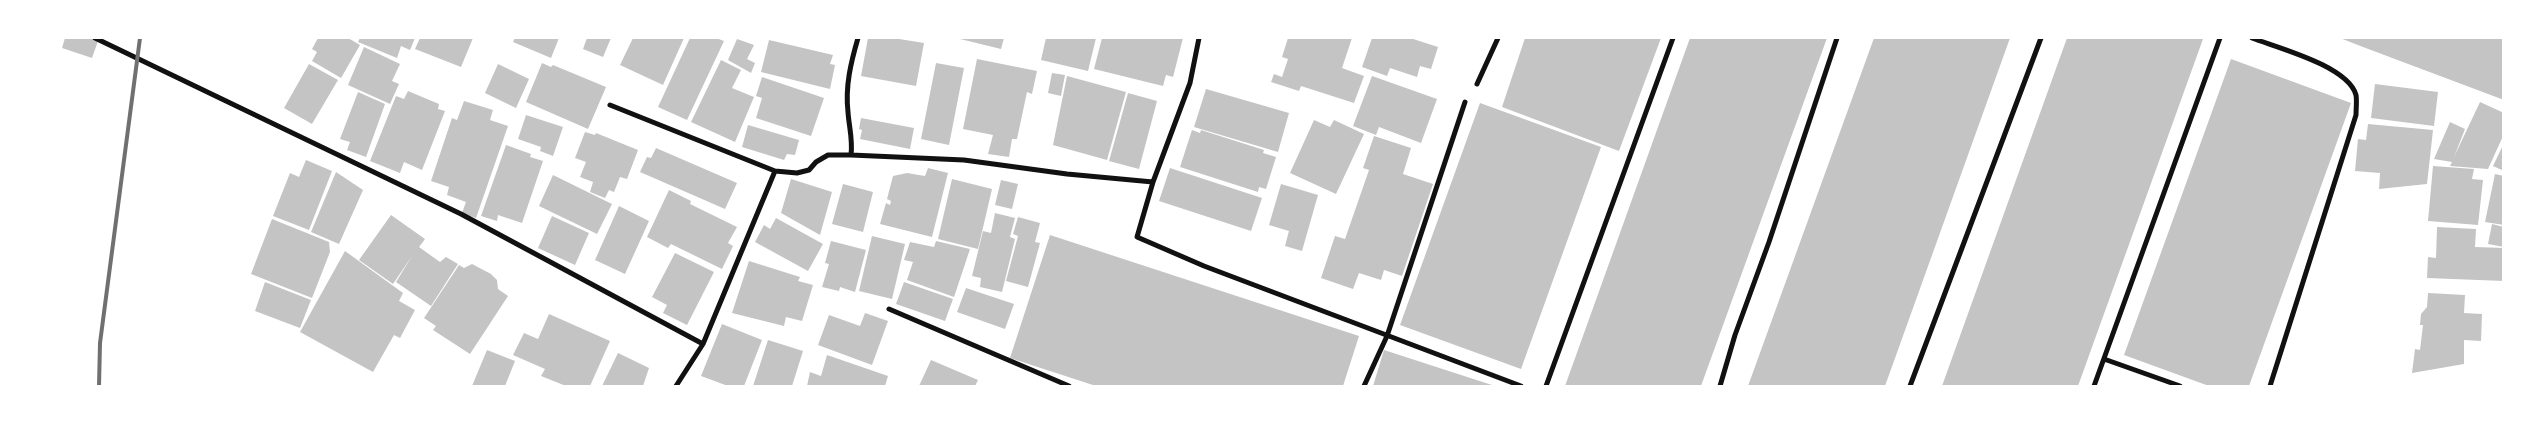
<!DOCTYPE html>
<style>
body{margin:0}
#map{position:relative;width:2541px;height:424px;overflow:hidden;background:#fff;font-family:Signika,sans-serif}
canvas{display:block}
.frame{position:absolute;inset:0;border:39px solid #fff;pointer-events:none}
</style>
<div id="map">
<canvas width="2541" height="424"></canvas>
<div class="frame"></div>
</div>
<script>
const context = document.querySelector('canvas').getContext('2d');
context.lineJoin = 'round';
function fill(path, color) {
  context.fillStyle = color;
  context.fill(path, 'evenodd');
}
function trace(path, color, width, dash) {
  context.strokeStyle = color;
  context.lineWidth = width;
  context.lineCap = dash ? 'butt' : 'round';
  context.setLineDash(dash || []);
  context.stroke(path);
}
const building = new Path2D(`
 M 65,38 L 88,38 L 98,41 L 92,58 L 62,48 Z
 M 318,38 L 348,38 L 360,45 L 341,78 L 312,61 L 317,52 L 312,49 Z
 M 360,38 L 415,38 L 410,50 L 401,46 L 397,58 L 358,42 Z
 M 420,38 L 473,38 L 461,67 L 415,49 Z
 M 515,38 L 559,38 L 551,58 L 513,42 Z
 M 587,38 L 611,38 L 603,57 L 583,49 Z
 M 633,38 L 684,38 L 663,85 L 620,65 Z
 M 690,38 L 716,38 L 724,41 L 687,120 L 658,107 Z
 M 868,38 L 893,38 L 924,43 L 916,86 L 861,76 Z
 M 956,38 L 1004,38 L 1001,49 Z
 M 1046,38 L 1096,38 L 1088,71 L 1041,60 Z
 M 1102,38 L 1183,38 L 1173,77 L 1166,75 L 1163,86 L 1094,69 Z
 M 1288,38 L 1352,38 L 1342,68 L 1364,76 L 1354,103 L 1301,86 L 1299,91 L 1271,82 L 1274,74 L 1282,77 L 1288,59 L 1282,57 Z
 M 1372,38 L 1410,38 L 1438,47 L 1431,69 L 1420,66 L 1417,77 L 1390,68 L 1387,76 L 1362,67 Z
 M 1525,38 L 1661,38 L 1619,151 L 1502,107 Z
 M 1690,38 L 1827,38 L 1701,386 L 1565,386 Z
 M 1874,38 L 2010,38 L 1885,386 L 1748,386 Z
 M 2067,38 L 2203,39 L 2078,386 L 1942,386 Z
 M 2340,38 L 2504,38 L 2504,100 L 2363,47 Z
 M 737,39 L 754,45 L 747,59 L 755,63 L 751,73 L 728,60 Z
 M 769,40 L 833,55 L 830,64 L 835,65 L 830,89 L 761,72 Z
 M 364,47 L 400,64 L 392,81 L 399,84 L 390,104 L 348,85 Z
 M 977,59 L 1037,71 L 1032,94 L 1027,92 L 1017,139 L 1012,139 L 1009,157 L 988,154 L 993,135 L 963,129 Z
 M 2231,59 L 2351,103 L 2249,386 L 2209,386 L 2124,355 Z
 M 721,60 L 741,70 L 732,88 L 754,97 L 735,142 L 691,122 Z
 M 542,63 L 551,67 L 553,65 L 606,87 L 588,129 L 526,102 Z
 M 936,63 L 964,68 L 949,145 L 921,139 Z
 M 309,64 L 338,80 L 312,124 L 284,108 Z
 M 498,64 L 529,79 L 516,108 L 485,93 Z
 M 1052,73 L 1065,75 L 1061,96 L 1048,93 Z
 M 1067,76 L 1126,92 L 1107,160 L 1053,145 Z
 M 1372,76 L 1437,99 L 1421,143 L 1379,127 L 1376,135 L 1353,126 Z
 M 762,77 L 824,98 L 811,136 L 756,118 L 762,98 L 756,96 Z
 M 2375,84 L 2438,92 L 2434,126 L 2371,118 Z
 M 1206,89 L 1289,113 L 1278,152 L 1194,127 Z
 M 408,91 L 439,104 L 438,109 L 445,111 L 422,170 L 404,162 L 400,173 L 370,161 L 396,96 L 404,99 Z
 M 358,92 L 385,104 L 366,157 L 347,150 L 350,142 L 340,139 Z
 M 1128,93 L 1157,101 L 1139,169 L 1109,161 Z
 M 464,101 L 493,110 L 490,120 L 508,126 L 476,218 L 462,213 L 466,202 L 447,195 L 449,187 L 431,181 L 452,118 L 457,120 Z
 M 2480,102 L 2504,113 L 2504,134 L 2488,169 L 2450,166 L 2452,162 L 2434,159 L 2450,122 L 2465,129 L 2454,157 Z
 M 1480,103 L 1601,147 L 1521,369 L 1400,325 Z
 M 526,115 L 563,127 L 553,156 L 540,151 L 541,147 L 518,139 Z
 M 861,118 L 914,128 L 910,149 L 860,139 L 862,130 L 859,129 Z
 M 1314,120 L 1330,127 L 1334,120 L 1364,134 L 1336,194 L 1290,173 Z
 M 2368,124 L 2433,130 L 2427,184 L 2379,189 L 2380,173 L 2355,171 L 2358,139 L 2366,140 Z
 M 748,125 L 799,140 L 795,155 L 787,154 L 784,160 L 742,147 Z
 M 1192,130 L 1200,133 L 1201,130 L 1264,150 L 1263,153 L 1276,157 L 1266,189 L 1259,187 L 1258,192 L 1180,167 Z
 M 585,132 L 595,135 L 596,133 L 638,150 L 627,179 L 620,177 L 614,192 L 609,190 L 605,198 L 590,192 L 593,182 L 580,177 L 586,162 L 575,158 Z
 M 1374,136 L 1411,148 L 1403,174 L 1433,184 L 1402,276 L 1384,270 L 1381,280 L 1359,273 L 1353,289 L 1321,278 L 1335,236 L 1345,239 L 1369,170 L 1363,168 Z
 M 2504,143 L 2504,171 L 2493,166 Z
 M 506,145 L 531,154 L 530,157 L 543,161 L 522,223 L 498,215 L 497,221 L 481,216 Z
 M 656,148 L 737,183 L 725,209 L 640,172 L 647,157 L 651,158 Z
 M 306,160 L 332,171 L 309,230 L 273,216 L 290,173 L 299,177 Z
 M 2433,166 L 2474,169 L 2472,179 L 2483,180 L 2478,225 L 2428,221 Z
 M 928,168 L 948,173 L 932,237 L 880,224 L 886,203 L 890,205 L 891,201 L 887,199 L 893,176 L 907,173 L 925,176 Z
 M 1170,168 L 1262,198 L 1251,231 L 1159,201 Z
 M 336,172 L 363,190 L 339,244 L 311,232 Z
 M 2495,174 L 2504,176 L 2504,225 L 2485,222 Z
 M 553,175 L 612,204 L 597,234 L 539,206 Z
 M 791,179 L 832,192 L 820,235 L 781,213 Z
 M 952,179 L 992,189 L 978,249 L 938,239 Z
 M 1001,180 L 1018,184 L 1012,209 L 995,205 Z
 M 843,184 L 873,192 L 863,232 L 832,224 Z
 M 1281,184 L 1318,195 L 1302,251 L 1285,246 L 1289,231 L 1269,225 Z
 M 669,190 L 691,201 L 690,204 L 737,227 L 728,243 L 733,246 L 722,269 L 671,244 L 668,248 L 647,237 Z
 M 619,206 L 649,221 L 625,274 L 595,260 Z
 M 995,213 L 1015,218 L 1010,237 L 1015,239 L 1002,292 L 980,287 L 981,278 L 972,276 L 983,231 L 991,233 Z
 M 391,215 L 425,239 L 419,247 L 440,262 L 446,257 L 458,264 L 431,306 L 396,282 L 412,256 L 393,284 L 359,260 Z
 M 552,216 L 589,233 L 575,265 L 538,248 Z
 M 1018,217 L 1040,223 L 1035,242 L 1040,243 L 1028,287 L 1006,281 L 1018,236 L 1013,234 Z
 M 776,218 L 823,244 L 808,271 L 755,242 L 764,225 L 770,229 Z
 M 272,219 L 329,242 L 330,252 L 312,298 L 251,274 Z
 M 2492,224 L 2504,227 L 2504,247 L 2488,244 Z
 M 2437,227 L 2476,229 L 2475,247 L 2504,248 L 2504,281 L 2427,278 L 2428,257 L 2436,258 Z
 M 1050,235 L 1359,336 L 1343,386 L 1096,386 L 1010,358 Z
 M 872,236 L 905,244 L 892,299 L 859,291 Z
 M 831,241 L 866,250 L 855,292 L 840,287 L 839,291 L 822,287 L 829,264 L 825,263 Z
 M 936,241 L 970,249 L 954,297 L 907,280 L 913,262 L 904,260 L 910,242 L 934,247 Z
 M 345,251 L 403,293 L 399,301 L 415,310 L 400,338 L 394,335 L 373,372 L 300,332 Z
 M 675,253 L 714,272 L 687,325 L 663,313 L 667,305 L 652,297 Z
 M 749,261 L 800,277 L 798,281 L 813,285 L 802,321 L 786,317 L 784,326 L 732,313 Z
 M 472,264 L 491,274 L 497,280 L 498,289 L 508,296 L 470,354 L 433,330 L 436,326 L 424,318 L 459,265 L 464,268 Z
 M 265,282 L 311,300 L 300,328 L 255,311 Z
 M 904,282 L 953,299 L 945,321 L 896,304 Z
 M 966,288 L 1014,304 L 1005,329 L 957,312 Z
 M 2428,293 L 2465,295 L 2464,313 L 2482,314 L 2481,341 L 2464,340 L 2464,364 L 2412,373 L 2415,349 L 2420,350 L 2423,325 L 2420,325 L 2421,314 L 2427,307 Z
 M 865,313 L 888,321 L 872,365 L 818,345 L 829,315 L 860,326 Z
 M 549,314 L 610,341 L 590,386 L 566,386 L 541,376 L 545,369 L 513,355 L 524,333 L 538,339 Z
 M 722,324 L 762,340 L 744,386 L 728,386 L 701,376 Z
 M 768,340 L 803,351 L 792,386 L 753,386 Z
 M 487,350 L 515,361 L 505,386 L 472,386 Z
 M 1384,350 L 1495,386 L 1373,386 Z
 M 618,353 L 649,368 L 643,386 L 602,386 Z
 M 827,355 L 888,376 L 885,386 L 807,386 L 810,372 L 821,376 Z
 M 931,360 L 978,380 L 975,386 L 919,386 Z`);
const minor = new Path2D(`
 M 95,38 L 461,214 L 703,344
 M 2252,38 C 2278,48 2348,66 2356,95 C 2357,101 2356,109 2356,115 L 2270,386
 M 1477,84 L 1498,38
 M 610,105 L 775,171 L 797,173 L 809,170 L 816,162 L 828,155 L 851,155 L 964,160 L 1067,174 L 1153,182 L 1190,83 L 1199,38
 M 851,155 C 853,140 849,127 848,112 C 845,86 851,62 858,38
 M 1153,182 L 1137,237 L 1204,266 L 1521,386
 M 889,309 L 1069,386
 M 2104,359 L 2180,386
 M 676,386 L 703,344 L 775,171
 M 1364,386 L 1387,336 L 1465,102
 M 1546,386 L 1673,38
 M 1720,386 L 1735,335 L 1769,242 L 1837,38
 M 1910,386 L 2041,38
 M 2094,386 L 2220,38`);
const rail = new Path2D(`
 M 99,386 L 100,343 L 140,38`);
fill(building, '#c4c4c4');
trace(minor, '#111', 5);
trace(rail, '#707070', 4);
</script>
